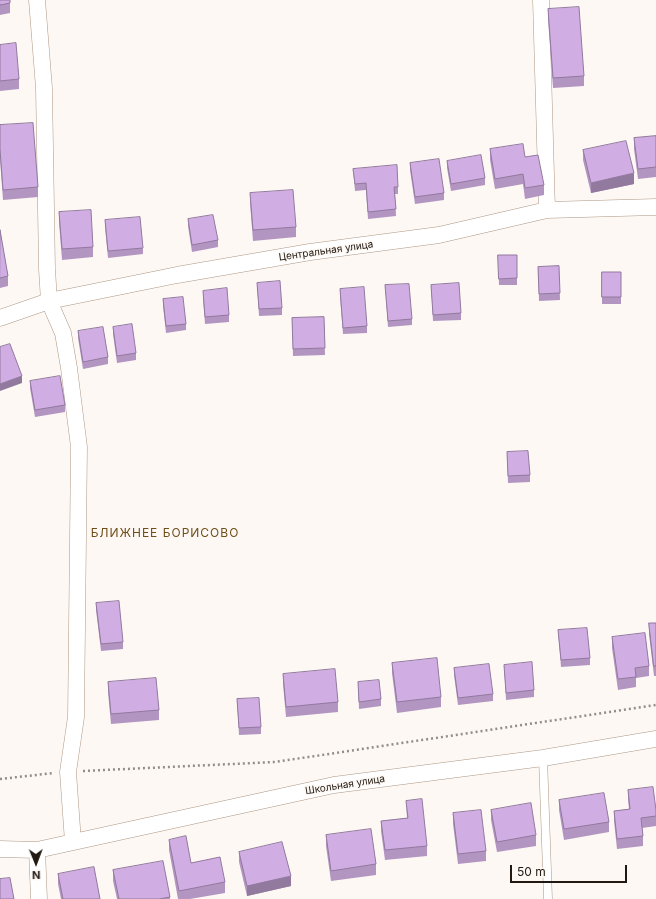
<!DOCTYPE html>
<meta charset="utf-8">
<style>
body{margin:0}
#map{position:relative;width:656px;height:899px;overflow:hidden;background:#fdf8f4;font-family:Inter,sans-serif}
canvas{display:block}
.north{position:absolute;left:16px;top:843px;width:40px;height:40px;-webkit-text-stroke:3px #fdf8f4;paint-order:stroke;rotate:179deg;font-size:11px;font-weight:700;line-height:16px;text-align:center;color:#201811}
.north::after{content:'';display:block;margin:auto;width:14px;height:18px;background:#201811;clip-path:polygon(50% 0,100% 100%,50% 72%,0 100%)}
.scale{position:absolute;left:510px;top:865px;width:117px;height:18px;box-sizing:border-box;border:2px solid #201811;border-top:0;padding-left:5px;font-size:12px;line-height:14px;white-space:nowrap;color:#201811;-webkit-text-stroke:3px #fdf8f4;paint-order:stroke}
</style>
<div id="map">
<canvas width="656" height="899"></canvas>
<div class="north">N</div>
<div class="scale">50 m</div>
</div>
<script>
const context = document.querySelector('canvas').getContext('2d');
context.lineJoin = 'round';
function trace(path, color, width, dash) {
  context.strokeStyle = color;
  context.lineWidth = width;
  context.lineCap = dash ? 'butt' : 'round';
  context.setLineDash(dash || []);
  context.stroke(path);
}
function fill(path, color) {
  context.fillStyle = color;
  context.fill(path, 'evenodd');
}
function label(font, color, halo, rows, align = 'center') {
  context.font = font + ' Inter,sans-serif';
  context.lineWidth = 3;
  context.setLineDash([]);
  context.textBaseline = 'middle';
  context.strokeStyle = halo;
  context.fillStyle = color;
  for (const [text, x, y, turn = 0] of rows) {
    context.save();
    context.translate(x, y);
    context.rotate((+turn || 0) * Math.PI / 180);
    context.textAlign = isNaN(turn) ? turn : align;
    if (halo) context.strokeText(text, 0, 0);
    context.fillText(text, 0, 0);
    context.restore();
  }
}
const path = new Path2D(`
 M 83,771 L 275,762 L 656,705
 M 0,779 L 54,773`);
const service = new Path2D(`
 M 543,758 L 548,899`);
const minor = new Path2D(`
 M 37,0 L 44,88 L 47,269 L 49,301 L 63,333 L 69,368 L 79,447 L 76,717 L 68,772 L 73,842
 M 541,0 L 547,210
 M 0,318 L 49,301 L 177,275 L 310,252 L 439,235 L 547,210 L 656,207
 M 0,849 L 37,850 L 334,785 L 543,758 L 656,739
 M 37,850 L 39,899`);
const wall = new Path2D(`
 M 0,0 L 10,3 L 10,13 L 0,15 Z
 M 548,9 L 584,76 L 584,86 L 553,88 L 548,19 Z
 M 0,45 L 19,79 L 19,89 L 0,91 Z
 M 0,125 L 38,187 L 38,197 L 3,200 L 0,159 Z
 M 656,136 L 656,177 L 638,179 L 634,149 L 634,138 Z
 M 490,149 L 525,157 L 544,185 L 544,195 L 525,199 L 523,184 L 495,189 L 490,160 Z
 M 583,150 L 634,184 L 591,193 L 583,160 Z
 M 447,161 L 485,178 L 485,185 L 451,191 L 447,168 Z
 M 410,163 L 444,193 L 444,200 L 415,204 L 410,170 Z
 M 353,169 L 398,187 L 398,194 L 395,194 L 396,216 L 368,219 L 366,190 L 355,191 Z
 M 250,193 L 296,227 L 296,237 L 253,241 L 250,203 Z
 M 59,212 L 93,247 L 93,257 L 62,260 L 59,222 Z
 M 188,219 L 218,240 L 218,247 L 192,252 L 188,226 Z
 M 105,220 L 143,248 L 143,254 L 108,258 L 105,227 Z
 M 0,230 L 8,276 L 8,286 L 0,288 Z
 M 498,255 L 517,255 L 517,285 L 499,285 Z
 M 559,266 L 560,300 L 539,301 L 538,267 Z
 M 602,272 L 621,272 L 621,304 L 602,304 Z
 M 257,283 L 282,308 L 282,315 L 259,316 Z
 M 385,285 L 412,319 L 412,325 L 388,327 Z
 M 431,285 L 461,313 L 461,320 L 433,321 Z
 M 340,289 L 367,326 L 367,333 L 343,334 L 340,296 Z
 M 203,291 L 229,315 L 229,322 L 205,324 L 203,298 Z
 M 163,299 L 186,324 L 186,330 L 166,333 L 163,306 Z
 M 324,317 L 325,355 L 293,356 L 292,318 Z
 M 113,327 L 136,353 L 136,360 L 117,363 L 113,334 Z
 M 78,331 L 108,357 L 108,364 L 83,369 L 78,338 Z
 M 30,381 L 65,405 L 65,412 L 35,417 L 30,388 Z
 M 507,452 L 530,475 L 530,482 L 508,483 Z
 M 96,603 L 123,642 L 123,649 L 101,651 L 96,610 Z
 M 649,623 L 656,623 L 656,676 L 654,676 L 649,634 Z
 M 558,630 L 590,658 L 590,665 L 561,667 Z
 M 612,637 L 649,666 L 649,676 L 636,678 L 636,687 L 618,690 L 612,648 Z
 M 392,663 L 441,697 L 441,707 L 397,713 L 392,673 Z
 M 504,665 L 534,690 L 534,697 L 506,700 Z
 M 454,668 L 493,694 L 493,701 L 458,705 L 454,675 Z
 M 283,674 L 338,702 L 338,712 L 286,717 L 283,684 Z
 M 108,682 L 159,710 L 159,720 L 111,724 L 108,692 Z
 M 358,682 L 381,699 L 381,706 L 359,709 Z
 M 237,699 L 261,727 L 261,734 L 239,735 Z
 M 628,790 L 656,810 L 656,826 L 642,828 L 643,836 L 643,846 L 617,849 L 614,821 L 614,811 L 629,809 L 628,800 Z
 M 559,800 L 609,822 L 609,832 L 564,840 L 559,810 Z
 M 406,801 L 427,846 L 427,856 L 385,860 L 381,831 L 381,821 L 407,818 Z
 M 491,810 L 536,835 L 536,846 L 497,852 L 491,820 Z
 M 453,813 L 486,851 L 486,861 L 458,864 L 453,824 Z
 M 326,835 L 376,864 L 376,875 L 331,881 L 326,846 Z
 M 169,840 L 191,863 L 225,882 L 225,893 L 190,899 L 178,899 L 169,850 Z
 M 239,852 L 291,886 L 247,896 L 239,862 Z
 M 113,870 L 170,897 L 170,899 L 117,899 L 113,881 Z
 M 58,874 L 100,899 L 61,899 L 58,884 Z`);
const shadedWall = new Path2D(`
 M 634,173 L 634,184 L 591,193 L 591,183 Z
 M 22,376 L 22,383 L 0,391 L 0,384 Z
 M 291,876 L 291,886 L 247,896 L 247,886 Z`);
const building = new Path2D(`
 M 0,0 L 10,0 L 10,3 L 0,5 Z
 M 579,7 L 584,76 L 553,78 L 548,9 Z
 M 16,43 L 19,79 L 0,81 L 0,45 Z
 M 33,123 L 38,187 L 3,190 L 0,149 L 0,125 Z
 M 656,136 L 656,167 L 638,169 L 634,138 Z
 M 626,141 L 634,173 L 591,183 L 583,150 Z
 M 523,144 L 525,157 L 538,155 L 544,185 L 525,188 L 523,174 L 495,179 L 490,149 Z
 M 481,155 L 485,178 L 451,184 L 447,161 Z
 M 439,159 L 444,193 L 415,197 L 410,163 Z
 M 397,165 L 398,187 L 394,187 L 396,209 L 368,212 L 366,183 L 355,184 L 353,169 Z
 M 293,190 L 296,227 L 253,230 L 250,193 Z
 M 91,210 L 93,247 L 62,249 L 59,212 Z
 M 213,215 L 218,240 L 192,245 L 188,219 Z
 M 140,217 L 143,248 L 108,251 L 105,220 Z
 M 0,230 L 8,276 L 0,278 Z
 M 498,255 L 517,255 L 517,278 L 499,279 Z
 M 559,266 L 560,293 L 539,294 L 538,267 Z
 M 602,272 L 621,272 L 621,297 L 602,297 Z
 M 280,281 L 282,308 L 259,309 L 257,283 Z
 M 459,283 L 461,313 L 433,315 L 431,285 Z
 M 409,284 L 412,319 L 388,321 L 385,285 Z
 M 364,287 L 367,326 L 343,328 L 340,289 Z
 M 227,288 L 229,315 L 205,317 L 203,291 Z
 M 183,297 L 186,324 L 166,326 L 163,299 Z
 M 324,317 L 325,348 L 293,349 L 292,318 Z
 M 132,324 L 136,353 L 117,356 L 113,327 Z
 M 103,327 L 108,357 L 83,362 L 78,331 Z
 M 10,344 L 22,376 L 0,384 L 0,347 Z
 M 60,376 L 65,405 L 35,410 L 30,381 Z
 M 528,451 L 530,475 L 508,476 L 507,452 Z
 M 119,601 L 123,642 L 101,644 L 96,603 Z
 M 649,623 L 656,623 L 656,666 L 654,666 Z
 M 587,628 L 590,658 L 561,660 L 558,630 Z
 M 645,633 L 649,666 L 635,668 L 636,677 L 618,679 L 612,637 Z
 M 437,658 L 441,697 L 397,702 L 392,663 Z
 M 532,662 L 534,690 L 506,693 L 504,665 Z
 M 489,664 L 493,694 L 458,698 L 454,668 Z
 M 335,669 L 338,702 L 286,707 L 283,674 Z
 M 156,678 L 159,710 L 111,714 L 108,682 Z
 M 379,680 L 381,699 L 359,702 L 358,682 Z
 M 259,698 L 261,727 L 239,728 L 237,699 Z
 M 653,787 L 656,810 L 656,816 L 641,818 L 643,836 L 617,839 L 614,811 L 630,809 L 628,790 Z
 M 604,793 L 609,822 L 564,829 L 559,800 Z
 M 422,799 L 427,846 L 385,850 L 381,821 L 408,818 L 406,801 Z
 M 531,803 L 536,835 L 497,842 L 491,810 Z
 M 481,810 L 486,851 L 458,854 L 453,813 Z
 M 371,829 L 376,864 L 331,871 L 326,835 Z
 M 186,836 L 191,863 L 220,857 L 225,882 L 179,891 L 169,840 Z
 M 282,842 L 291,876 L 247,886 L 239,852 Z
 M 163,861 L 170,897 L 159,899 L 119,899 L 113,870 Z
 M 94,867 L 100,899 L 63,899 L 58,874 Z
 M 10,878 L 14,899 L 0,899 L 0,879 Z`);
const streetNames = [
 ["Центральная улица",326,251,-8],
 ["Школьная улица",345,785,-9]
];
const quarterNames = [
 ["БЛИЖНЕЕ БОРИСОВО",165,533]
];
trace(service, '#ae9784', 9);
trace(minor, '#ae9784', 17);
trace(path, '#938c87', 2.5, [2, 3]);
trace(service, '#fff', 8);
trace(minor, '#fff', 16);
fill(wall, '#b395c2');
fill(shadedWall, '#92799e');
fill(building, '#d0ade2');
trace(building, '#92799e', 1);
label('10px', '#201811', '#fdf8f4', streetNames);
context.letterSpacing = '1px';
label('12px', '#6e4f1a', '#fdf8f4', quarterNames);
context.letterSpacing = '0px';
</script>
